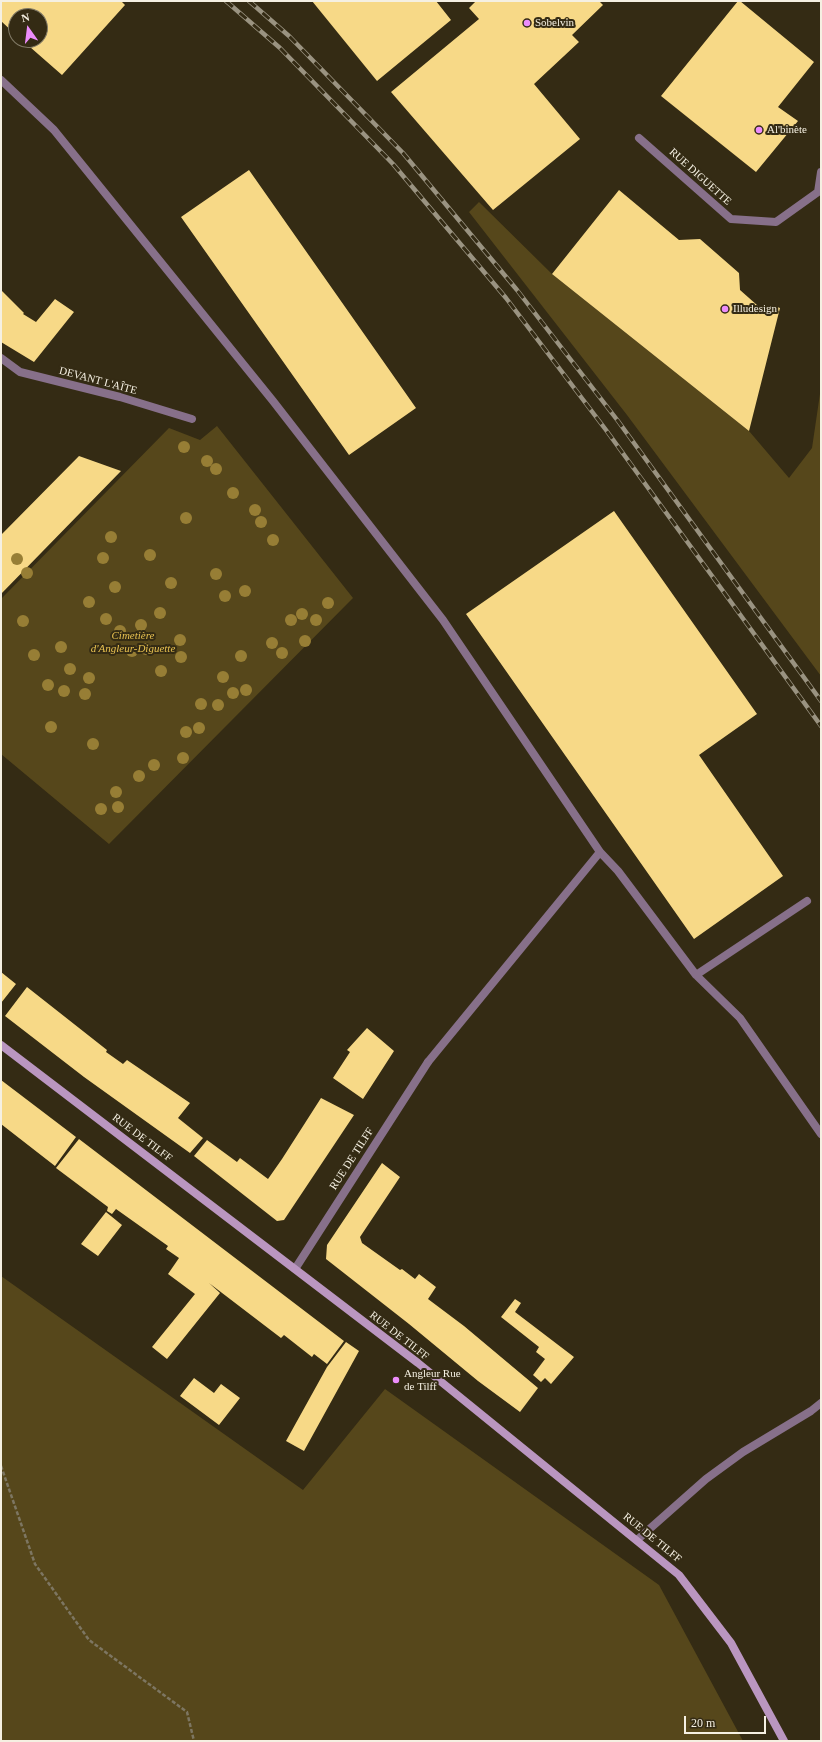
<!DOCTYPE html>
<meta charset="utf-8">
<style>
body{margin:0}
#map{position:relative;width:822px;height:1742px;overflow:hidden;background:#342b14;font-family:"Times New Roman",serif}
canvas{display:block}
.frame{position:absolute;inset:0;border:2px solid #f5f0e2;pointer-events:none}
.north{position:absolute;left:8px;top:8px;width:40px;height:40px;box-sizing:border-box;background:#342b14;border:1px solid #817a66;border-radius:50%;rotate:346deg;font-size:11px;font-weight:700;line-height:16px;text-align:center;color:#f5f0e2}
.north::after{content:'';display:block;margin:auto;width:14px;height:18px;background:#ec8cfb;clip-path:polygon(50% 0,100% 100%,50% 72%,0 100%)}
.scale{position:absolute;left:684px;top:1716px;width:82px;height:18px;box-sizing:border-box;border:2px solid #f5f0e2;border-top:0;padding-left:5px;font-size:12px;line-height:14px;white-space:nowrap;color:#f5f0e2;-webkit-text-stroke:3px #342b14;paint-order:stroke}
</style>
<div id="map">
<canvas width="822" height="1742"></canvas>
<div class="frame"></div>
<div class="north">N</div>
<div class="scale">20 m</div>
</div>
<script>
const context = document.querySelector('canvas').getContext('2d');
context.lineJoin = 'round';
function fill(path, color) {
  context.fillStyle = color;
  context.fill(path, 'evenodd');
}
function trace(path, color, width, dash) {
  context.strokeStyle = color;
  context.lineWidth = width;
  context.lineCap = dash ? 'butt' : 'round';
  context.setLineDash(dash || []);
  context.stroke(path);
}
function label(font, color, halo, rows, align = 'center') {
  context.font = font + ' "Times New Roman",serif';
  context.lineWidth = 4;
  context.setLineDash([]);
  context.textBaseline = 'middle';
  context.strokeStyle = halo;
  context.fillStyle = color;
  for (const [text, x, y, turn = 0] of rows) {
    context.save();
    context.translate(x, y);
    context.rotate((+turn || 0) * Math.PI / 180);
    context.textAlign = isNaN(turn) ? turn : align;
    if (halo) context.strokeText(text, 0, 0);
    context.fillText(text, 0, 0);
    context.restore();
  }
}
const green = new Path2D(`
 M 479,202 L 552,274 L 749,431 L 789,478 L 812,448 L 821,387 L 821,676 L 627,415 L 469,212 Z
 M 217,426 L 353,598 L 109,844 L 1,754 L 1,599 L 169,428 L 200,440 Z
 M 1,1276 L 303,1490 L 385,1389 L 659,1585 L 743,1741 L 1,1741 Z`);
const building = new Path2D(`
 M 1,1 L 121,1 L 125,5 L 62,75 L 22,40 L 40,40 L 40,16 L 16,16 L 16,35 L 1,21 Z
 M 312,1 L 436,1 L 451,20 L 377,81 Z
 M 476,1 L 599,1 L 603,5 L 572,35 L 579,42 L 534,84 L 580,139 L 493,210 L 391,92 L 479,19 L 469,8 Z
 M 738,1 L 740,1 L 814,62 L 778,107 L 798,121 L 756,172 L 661,96 Z
 M 249,170 L 416,408 L 349,455 L 181,217 Z
 M 619,190 L 679,240 L 700,239 L 739,273 L 740,290 L 766,313 L 774,306 L 780,308 L 749,431 L 552,274 Z
 M 1,290 L 24,313 L 23,314 L 36,322 L 55,299 L 74,312 L 34,362 L 1,342 Z
 M 79,456 L 121,471 L 1,594 L 1,535 Z
 M 614,511 L 757,714 L 699,755 L 783,876 L 694,939 L 466,614 Z
 M 1,972 L 16,984 L 1,1003 Z
 M 27,987 L 107,1050 L 106,1052 L 123,1064 L 127,1060 L 190,1103 L 178,1118 L 203,1138 L 190,1153 L 84,1077 L 5,1016 Z
 M 367,1028 L 394,1051 L 363,1099 L 333,1078 L 350,1052 L 347,1050 Z
 M 1,1080 L 76,1137 L 55,1166 L 1,1124 Z
 M 321,1098 L 354,1115 L 284,1220 L 277,1221 L 194,1156 L 207,1140 L 237,1162 L 240,1158 L 268,1179 L 282,1159 Z
 M 79,1139 L 344,1341 L 327,1364 L 314,1354 L 312,1357 L 284,1335 L 281,1338 L 209,1283 L 220,1293 L 167,1359 L 152,1347 L 195,1294 L 168,1274 L 179,1258 L 166,1249 L 168,1246 L 116,1209 L 112,1214 L 107,1211 L 108,1207 L 56,1168 Z
 M 382,1163 L 400,1177 L 360,1237 L 362,1243 L 400,1270 L 402,1269 L 415,1279 L 419,1274 L 436,1287 L 428,1299 L 464,1326 L 538,1388 L 520,1412 L 478,1381 L 409,1324 L 326,1259 L 327,1245 Z
 M 106,1212 L 122,1225 L 98,1256 L 81,1244 Z
 M 515,1299 L 521,1303 L 515,1312 L 574,1357 L 551,1384 L 545,1378 L 541,1382 L 533,1375 L 545,1359 L 536,1352 L 539,1347 L 501,1317 Z
 M 346,1342 L 359,1351 L 304,1451 L 286,1441 L 327,1367 Z
 M 194,1378 L 214,1393 L 221,1384 L 240,1398 L 219,1425 L 180,1396 Z`);
const path = new Path2D(`
 M 1,1466 L 35,1564 L 89,1640 L 187,1712 L 194,1741`);
const lane = new Path2D(`
 M 1,80 L 54,130 L 273,401 L 443,620 L 600,852 L 618,871 L 696,975 L 807,901
 M 639,138 L 731,219 L 776,222 L 818,192 L 821,172
 M 696,975 L 740,1018 L 821,1134
 M 428,1062 L 600,852
 M 637,1540 L 706,1479 L 743,1452 L 811,1411 L 821,1403`);
const street = new Path2D(`
 M 1,358 L 20,372 L 120,397 L 192,419
 M 295,1269 L 428,1062`);
const secondary = new Path2D(`
 M 1,1045 L 418,1363 L 679,1575 L 731,1643 L 784,1741`);
const rail = new Path2D(`
 M 226,1 L 280,48 L 393,164 L 506,298 L 606,430 L 821,726
 M 249,1 L 289,36 L 403,153 L 517,290 L 618,421 L 821,701`);
const trees = [
 [184,447],
 [207,461],
 [216,469],
 [233,493],
 [255,510],
 [186,518],
 [261,522],
 [111,537],
 [273,540],
 [150,555],
 [103,558],
 [17,559],
 [27,573],
 [216,574],
 [171,583],
 [115,587],
 [245,591],
 [225,596],
 [89,602],
 [328,603],
 [160,613],
 [302,614],
 [106,619],
 [291,620],
 [316,620],
 [23,621],
 [141,625],
 [120,631],
 [180,640],
 [305,641],
 [272,643],
 [61,647],
 [146,649],
 [132,651],
 [282,653],
 [34,655],
 [241,656],
 [181,657],
 [70,669],
 [161,671],
 [223,677],
 [89,678],
 [48,685],
 [246,690],
 [64,691],
 [233,693],
 [85,694],
 [201,704],
 [218,705],
 [51,727],
 [199,728],
 [186,732],
 [93,744],
 [183,758],
 [154,765],
 [139,776],
 [116,792],
 [118,807],
 [101,809]
];
const markers = [
 [527,23,4,"#ec8cfb"],
 [759,130,4,"#ec8cfb"],
 [725,309,4,"#ec8cfb"],
 [396,1380,4,"#ec8cfb"]
];
const poiNames = [
 ["Sobelvin",535,23],
 ["Al'binète",767,130],
 ["Illudesign",733,309],
 ["Angleur Rue",404,1374],
 ["de Tilff",404,1387]
];
const streetNames = [
 ["RUE DIGUETTE",700,177,42],
 ["DEVANT L'AÎTE",98,381,15],
 ["RUE DE TILFF",142,1138,37],
 ["RUE DE TILFF",352,1159,-57],
 ["RUE DE TILFF",399,1336,38],
 ["RUE DE TILFF",652,1538,39]
];
const parkNames = [
 ["Cimetière",133,636],
 ["d'Angleur-Diguette",133,649]
];
fill(green, '#56471b');
fill(building, '#f7d987');
trace(path, '#7d7662', 2.5, [4, 2]);
trace(lane, '#87708a', 8);
trace(street, '#87708a', 8);
trace(secondary, '#ba96c0', 8);
trace(rail, '#9a9381', 4.5);
trace(rail, '#342b14', 3, [9]);
context.fillStyle = '#977e35';
for (const [x, y] of trees) {
  context.beginPath();
  context.arc(x, y, 6, 0, 2 * Math.PI);
  context.fill();
}
for (const [x, y, r, color] of markers) {
  const dot = new Path2D();
  dot.arc(x, y, r, 0, 2 * Math.PI);
  context.fillStyle = color;
  context.fill(dot);
  trace(dot, '#342b14', 1.5);
}
label('11px', '#f5f0e2', '#342b14', poiNames, 'left');
label('11px', '#f5f0e2', '#342b14', streetNames);
label('italic 11px', '#e8c150', '#342b14', parkNames);
</script>
